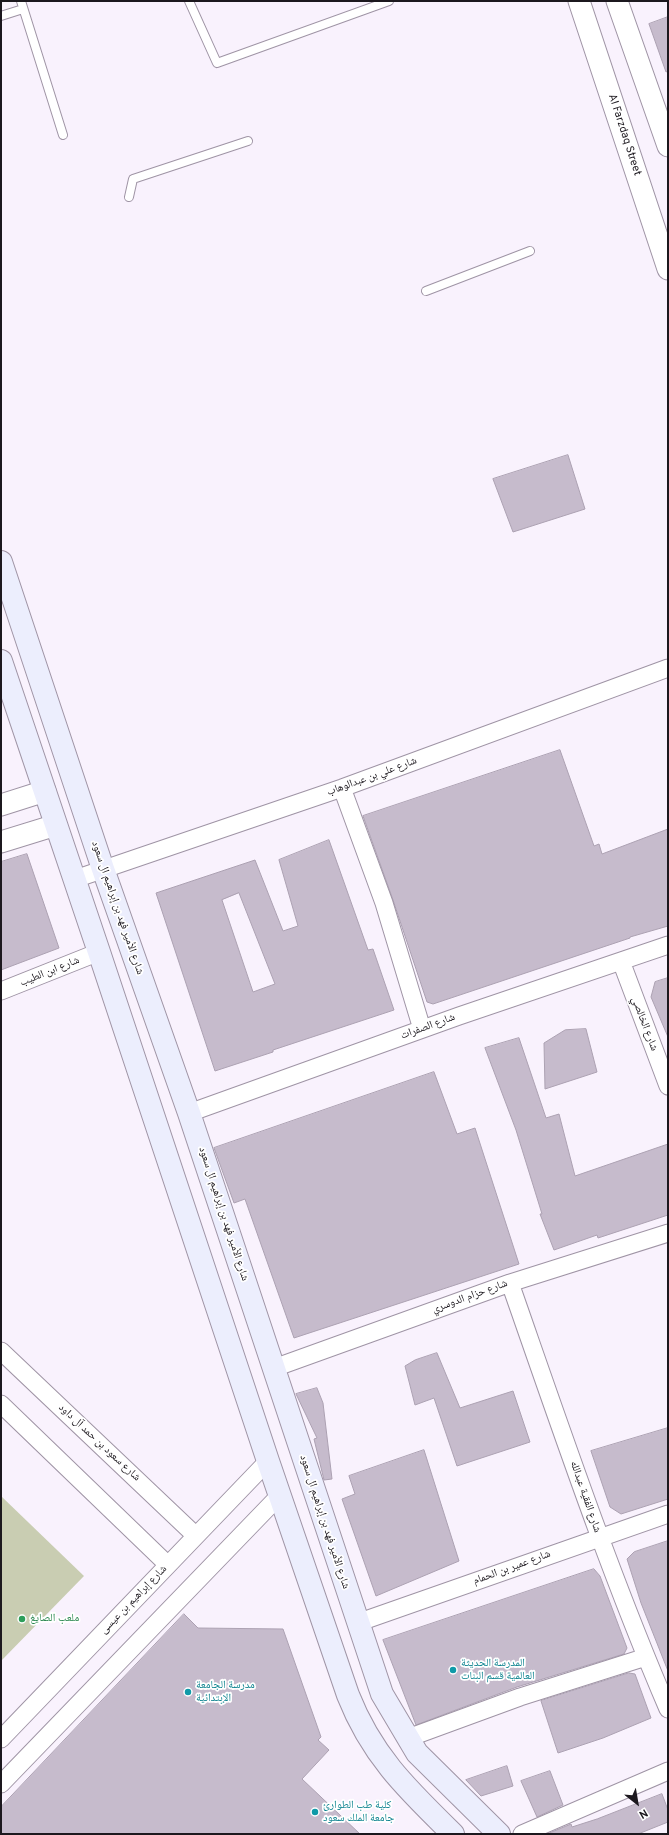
<!DOCTYPE html>
<meta charset="utf-8">
<style>
body{margin:0}
#map{position:relative;width:669px;height:1835px;overflow:hidden;background:#f9f2fd;font-family:Overpass,sans-serif}
canvas{display:block}
.frame{position:absolute;inset:0;border:2px solid #1c181e;pointer-events:none}
.north{position:absolute;left:617px;top:1783px;width:40px;height:40px;-webkit-text-stroke:3px #fff;paint-order:stroke;rotate:149deg;font-size:11px;font-weight:700;line-height:16px;text-align:center;color:#1c181e}
.north::after{content:'';display:block;margin:auto;width:14px;height:18px;background:#1c181e;clip-path:polygon(50% 0,100% 100%,50% 72%,0 100%)}
</style>
<div id="map">
<canvas width="669" height="1835"></canvas>
<div class="frame"></div>
<div class="north">N</div>
</div>
<script>
const context = document.querySelector('canvas').getContext('2d');
context.lineJoin = 'round';
function fill(path, color) {
  context.fillStyle = color;
  context.fill(path, 'evenodd');
}
function trace(path, color, width, dash) {
  context.strokeStyle = color;
  context.lineWidth = width;
  context.lineCap = dash ? 'butt' : 'round';
  context.setLineDash(dash || []);
  context.stroke(path);
}
function label(font, color, halo, rows, align = 'center') {
  context.font = font + ' Overpass,"Noto Naskh Arabic",sans-serif';
  context.lineWidth = 3.5;
  context.setLineDash([]);
  context.textBaseline = 'middle';
  context.strokeStyle = halo;
  context.fillStyle = color;
  for (const [text, x, y, turn = 0] of rows) {
    context.save();
    context.translate(x, y);
    context.rotate((+turn || 0) * Math.PI / 180);
    context.textAlign = isNaN(turn) ? turn : align;
    if (halo) context.strokeText(text, 0, 0);
    context.fillText(text, 0, 0);
    context.restore();
  }
}
const green = new Path2D(`
 M 1,1496 L 84,1576 L 1,1661 Z`);
const building = new Path2D(`
 M 668,17 L 668,71 L 666,72 L 649,24 Z
 M 568,455 L 585,509 L 513,532 L 493,479 Z
 M 560,750 L 594,846 L 599,844 L 602,854 L 668,829 L 668,926 L 630,937 L 630,938 L 433,1004 L 427,1002 L 393,900 L 363,816 Z
 M 329,840 L 368,950 L 373,949 L 394,1010 L 273,1050 L 273,1052 L 215,1071 L 156,893 L 255,860 L 283,931 L 298,926 L 279,860 ZM 239,893 L 275,984 L 253,992 L 222,900 Z
 M 27,854 L 59,948 L 1,970 L 1,862 Z
 M 668,978 L 668,1037 L 651,997 L 655,982 Z
 M 586,1029 L 597,1072 L 545,1089 L 544,1043 L 565,1030 Z
 M 519,1038 L 546,1118 L 559,1114 L 575,1176 L 668,1144 L 668,1215 L 598,1238 L 597,1235 L 554,1250 L 540,1214 L 542,1214 L 516,1130 L 485,1048 Z
 M 434,1072 L 457,1134 L 475,1128 L 519,1264 L 294,1338 L 245,1199 L 234,1203 L 214,1148 Z
 M 437,1353 L 460,1408 L 513,1391 L 530,1442 L 457,1466 L 434,1398 L 415,1405 L 405,1366 L 415,1360 Z
 M 317,1388 L 323,1403 L 332,1479 L 324,1480 L 314,1439 L 317,1438 L 296,1394 Z
 M 668,1428 L 668,1499 L 621,1514 L 610,1507 L 591,1451 Z
 M 424,1450 L 459,1561 L 376,1596 L 342,1499 L 355,1494 L 349,1476 Z
 M 668,1541 L 668,1671 L 641,1603 L 627,1559 L 634,1552 Z
 M 594,1569 L 600,1576 L 627,1648 L 624,1654 L 517,1687 L 416,1725 L 383,1640 Z
 M 184,1614 L 198,1628 L 283,1629 L 321,1737 L 318,1740 L 329,1750 L 302,1779 L 360,1834 L 1,1834 L 1,1807 Z
 M 629,1673 L 635,1674 L 651,1718 L 603,1738 L 558,1753 L 541,1701 Z
 M 507,1766 L 513,1786 L 481,1796 L 466,1780 Z
 M 550,1771 L 563,1805 L 537,1817 L 521,1781 Z
 M 662,1794 L 668,1810 L 668,1822 L 638,1834 L 547,1834 L 571,1824 L 572,1827 L 597,1819 Z`);
const service = new Path2D(`
 M 21,1 L 63,135
 M 189,1 L 217,63 L 389,1
 M 1,16 L 23,9
 M 129,197 L 133,179 L 248,141
 M 426,291 L 530,251`);
const minor = new Path2D(`
 M 342,788 L 384,903 L 422,1029
 M 75,879 L 342,788 L 668,668
 M 621,961 L 668,1086
 M 1,991 L 99,952
 M 189,1113 L 459,1016 L 668,945
 M 510,1283 C 560,1426 608,1569 668,1709
 M 1,1351 L 196,1536
 M 274,1368 L 510,1283 L 668,1233
 M 1,1404 L 168,1565
 M 357,1623 L 668,1514
 M 408,1738 L 520,1697 L 646,1657
 M 1,1739 L 268,1461
 M 1,1784 L 280,1495
 M 522,1834 L 668,1771`);
const tertiary = new Path2D(`
 M 579,1 L 668,269
 M 617,1 L 668,146
 M 1,805 L 45,791
 M 1,842 L 56,825`);
const secondary = new Path2D(`
 M 1,562 L 103,869 L 189,1113 L 382,1694 L 417,1753 L 499,1834
 M 1,661 L 99,952 L 268,1461 L 348,1695 C 372,1756 407,1789 453,1834`);
const markers = [
 [22,1619,4,"#2e9e5b"],
 [453,1670,4,"#0f9aa8"],
 [188,1692,4,"#0f9aa8"],
 [315,1812,4,"#0f9aa8"]
];
const streetNames = [
 ["Al Farzdaq Street",624,135,72],
 ["شارع علي بن عبدالوهاب",372,777,-20],
 ["شارع الأمير فهد بن إبراهيم ال سعود",117,908,71],
 ["شارع ابن الطيب",50,972,-22],
 ["شارع الخالصي",644,1024,69],
 ["شارع الصفرات",428,1027,-20],
 ["شارع الأمير فهد بن إبراهيم ال سعود",223,1214,72],
 ["شارع حزام الدوسري",470,1297,-20],
 ["شارع سعود بن حمد آل داود",99,1443,43],
 ["شارع الفقية عبدالله",585,1497,71],
 ["شارع الأمير فهد بن إبراهيم ال سعود",324,1522,72],
 ["شارع عمير بن الحمام",512,1568,-20],
 ["شارع إبراهيم بن عيسى",134,1600,-46]
];
const leisureNames = [
 ["ملعب الصايغ",30,1619]
];
const cultureNames = [
 ["المدرسة الحديثة",461,1664],
 ["العالمية قسم البنات",461,1677],
 ["مدرسة الجامعة",196,1686],
 ["الإبتدائية",196,1699],
 ["كلية طب الطوارئ",323,1806],
 ["جامعة الملك سعود",323,1819]
];
fill(green, '#c9cdb2');
fill(building, '#c6bbcc');
trace(building, '#aca1b2', 1);
trace(service, '#9f94a5', 10);
trace(minor, '#9f94a5', 19);
trace(tertiary, '#9f94a5', 23);
trace(secondary, '#9f94a5', 24);
trace(service, '#fff', 8);
trace(minor, '#fff', 17);
trace(tertiary, '#fff', 21);
trace(secondary, '#eceefd', 22);
for (const [x, y, r, color] of markers) {
  const dot = new Path2D();
  dot.arc(x, y, r, 0, 2 * Math.PI);
  context.fillStyle = color;
  context.fill(dot);
  trace(dot, '#fff', 1.5);
}
label('11px', '#1c181e', '#fff', streetNames);
label('11px', '#27864d', '#fff', leisureNames, 'left');
label('11px', '#0d838f', '#fff', cultureNames, 'left');
</script>
